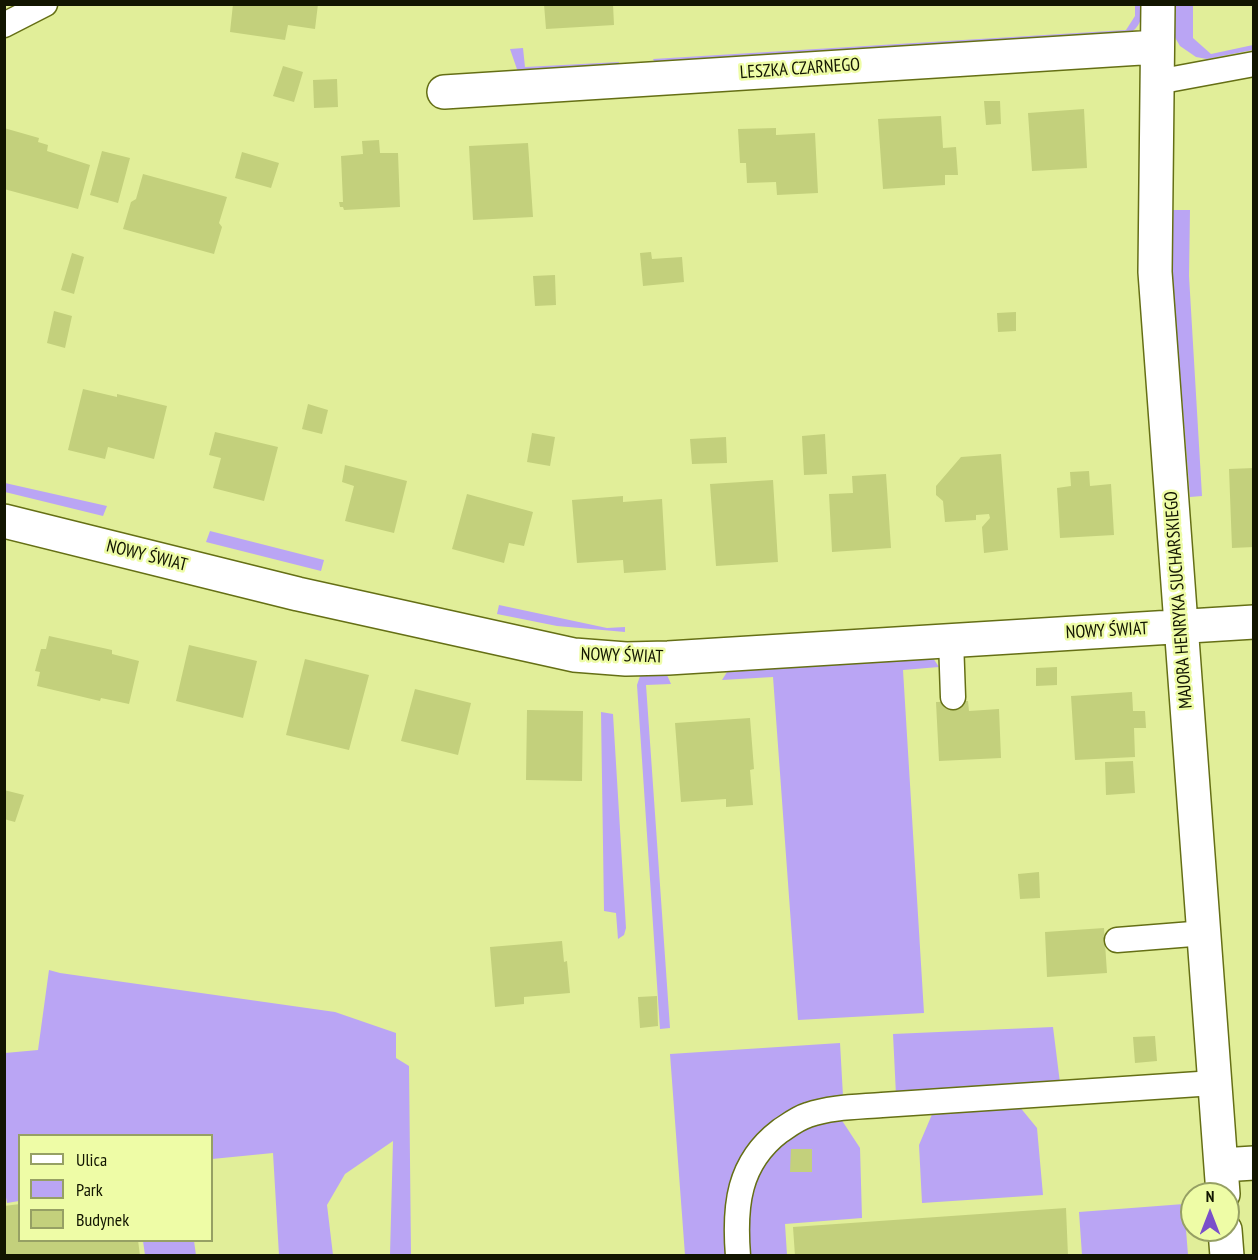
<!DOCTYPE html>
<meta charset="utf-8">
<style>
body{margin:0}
#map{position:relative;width:1258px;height:1260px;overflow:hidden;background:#e1ee99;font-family:"PT Sans Narrow",sans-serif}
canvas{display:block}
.frame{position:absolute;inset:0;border:6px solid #121500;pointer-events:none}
.legend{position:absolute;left:18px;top:1134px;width:195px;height:108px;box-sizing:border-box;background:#eefca6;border:2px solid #96a064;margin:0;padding:8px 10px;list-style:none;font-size:18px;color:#121500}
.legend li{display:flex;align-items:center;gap:12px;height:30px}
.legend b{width:30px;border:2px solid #96a064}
.north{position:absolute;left:1180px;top:1182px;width:60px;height:60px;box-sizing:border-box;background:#eefca6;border:2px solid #96a064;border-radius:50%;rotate:0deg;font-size:16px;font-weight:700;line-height:24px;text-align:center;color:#121500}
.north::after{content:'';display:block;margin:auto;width:21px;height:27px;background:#7a50c9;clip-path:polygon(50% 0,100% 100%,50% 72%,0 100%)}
</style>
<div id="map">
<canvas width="1258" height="1260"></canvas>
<div class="frame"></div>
<ul class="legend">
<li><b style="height:8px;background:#fff"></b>Ulica</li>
<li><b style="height:16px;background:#baa5f4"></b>Park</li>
<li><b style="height:16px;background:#c3d07c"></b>Budynek</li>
</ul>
<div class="north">N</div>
</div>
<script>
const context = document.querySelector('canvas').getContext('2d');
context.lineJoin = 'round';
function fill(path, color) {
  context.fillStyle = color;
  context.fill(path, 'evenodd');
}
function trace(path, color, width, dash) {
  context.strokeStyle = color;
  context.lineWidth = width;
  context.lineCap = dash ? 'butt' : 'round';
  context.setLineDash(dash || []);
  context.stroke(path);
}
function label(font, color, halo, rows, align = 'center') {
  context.font = font + ' "PT Sans Narrow",sans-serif';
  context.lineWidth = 5;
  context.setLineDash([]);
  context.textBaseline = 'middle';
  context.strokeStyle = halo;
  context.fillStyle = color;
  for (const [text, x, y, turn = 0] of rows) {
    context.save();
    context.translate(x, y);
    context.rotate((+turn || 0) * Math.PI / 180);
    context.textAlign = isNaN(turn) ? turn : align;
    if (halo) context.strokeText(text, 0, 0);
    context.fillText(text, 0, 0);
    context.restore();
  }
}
const green = new Path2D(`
 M 1135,5 L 1143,5 C 1142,18 1141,26 1129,34 L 657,67 L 653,59 L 1126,30 L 1135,16 Z
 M 1175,5 L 1193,5 L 1193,38 L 1211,54 L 1253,45 L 1253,50 L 1207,59 L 1196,57 L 1180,46 L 1174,36 Z
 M 523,48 L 525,67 L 619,62 L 617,70 L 519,75 L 510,49 Z
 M 1172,210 L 1190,210 L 1189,276 L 1202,496 L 1190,497 L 1172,276 Z
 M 5,483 L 107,506 L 103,516 L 5,492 Z
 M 210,531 L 324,560 L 321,571 L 206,542 Z
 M 499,605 L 607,628 L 625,627 L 625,632 L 557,626 L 497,614 Z
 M 933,658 L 939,667 L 903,670 L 924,1013 L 798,1020 L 773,677 L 722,680 L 727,672 Z
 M 667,675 L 671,684 L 646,685 L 670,1028 L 660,1029 L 637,685 L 640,676 Z
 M 601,712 L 613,714 L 626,928 L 624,935 L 618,939 L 616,913 L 604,911 Z
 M 49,970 L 60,973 L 335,1012 L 396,1033 L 396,1058 L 409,1066 L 411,1255 L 390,1255 L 393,1141 L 345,1174 L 327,1205 L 333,1255 L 279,1255 L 273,1153 L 212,1159 L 212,1136 L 20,1136 L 19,1201 L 7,1203 L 4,1186 L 5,1053 L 38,1050 Z
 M 1053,1027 L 1060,1083 L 896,1095 L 893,1034 Z
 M 840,1043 L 843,1096 L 809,1102 L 781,1115 L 761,1134 L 727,1255 L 685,1255 L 670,1054 Z
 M 1019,1106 L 1037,1128 L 1043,1195 L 922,1203 L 919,1145 L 933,1112 Z
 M 841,1119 L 860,1148 L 862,1218 L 785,1224 L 787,1255 L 748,1256 C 747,1238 744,1203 750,1187 C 761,1160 786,1132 814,1123 C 822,1121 832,1120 841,1119 Z
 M 1184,1204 L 1188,1255 L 1082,1255 L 1079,1212 Z
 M 143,1241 L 194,1241 L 196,1255 L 145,1255 Z`);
const building = new Path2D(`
 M 233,4 L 318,4 L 315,29 L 288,25 L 285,40 L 230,32 Z
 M 544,4 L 613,4 L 614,25 L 546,29 Z
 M 283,66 L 303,72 L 294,102 L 273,96 Z
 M 337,79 L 338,107 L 314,108 L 313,80 Z
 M 984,101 L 1000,101 L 1001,124 L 986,125 Z
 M 1084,109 L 1087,168 L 1032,171 L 1028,113 Z
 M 941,116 L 943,148 L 956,147 L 958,175 L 945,175 L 945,185 L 883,189 L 878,119 Z
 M 4,128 L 39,138 L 38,142 L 48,145 L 47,151 L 90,165 L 78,209 L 4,189 Z
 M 776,128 L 776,135 L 815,133 L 818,193 L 777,195 L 776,182 L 747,183 L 746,163 L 740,163 L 738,129 Z
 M 379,140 L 380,153 L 398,153 L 400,207 L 344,210 L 343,207 L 340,207 L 339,202 L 343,202 L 341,156 L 363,154 L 362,141 Z
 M 528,143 L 533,217 L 473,220 L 469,146 Z
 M 102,151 L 130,158 L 118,203 L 90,195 Z
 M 242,152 L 279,163 L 271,188 L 235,178 Z
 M 143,174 L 227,197 L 219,223 L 222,227 L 214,254 L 123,229 L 131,202 L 136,199 Z
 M 651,252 L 652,259 L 682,257 L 684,282 L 643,286 L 640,253 Z
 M 72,253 L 84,257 L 74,294 L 61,290 Z
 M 555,275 L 556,305 L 535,306 L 533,276 Z
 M 54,311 L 72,316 L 65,348 L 47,343 Z
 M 1016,312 L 1016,331 L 998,332 L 997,313 Z
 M 83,389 L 117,397 L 117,394 L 167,406 L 154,459 L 108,447 L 105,459 L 68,450 Z
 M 308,404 L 328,410 L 322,434 L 302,429 Z
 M 215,432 L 278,447 L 264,501 L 213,488 L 221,458 L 209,455 Z
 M 532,433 L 555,437 L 550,466 L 527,462 Z
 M 825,434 L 827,474 L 804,475 L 802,436 Z
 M 726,437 L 727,463 L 692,464 L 690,439 Z
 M 1001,454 L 1008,550 L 984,553 L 982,527 L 990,518 L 989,514 L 976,515 L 976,520 L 945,522 L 943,501 L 936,495 L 936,486 L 961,457 Z
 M 345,465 L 407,481 L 394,533 L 345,521 L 354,486 L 342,482 Z
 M 1254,468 L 1254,547 L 1232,548 L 1229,469 Z
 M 1089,471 L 1090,486 L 1111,484 L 1114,535 L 1060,538 L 1057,488 L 1071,486 L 1070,472 Z
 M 886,474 L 891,548 L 832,552 L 829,494 L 853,493 L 852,476 Z
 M 773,480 L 778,562 L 716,566 L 710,484 Z
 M 467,494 L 533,512 L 524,546 L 509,543 L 504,563 L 452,549 Z
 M 623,496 L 623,502 L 662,499 L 666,570 L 624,573 L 623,560 L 577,563 L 572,500 Z
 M 49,636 L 112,650 L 112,654 L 139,661 L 129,704 L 101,698 L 100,701 L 37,686 L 40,672 L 35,671 L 41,649 L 46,649 Z
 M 189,645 L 257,661 L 243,718 L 176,701 Z
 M 305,659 L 369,675 L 349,750 L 286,735 Z
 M 1057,667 L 1057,685 L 1036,686 L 1036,668 Z
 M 415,689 L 471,703 L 458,755 L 401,741 Z
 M 1132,692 L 1133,711 L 1145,711 L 1146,728 L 1134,728 L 1135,757 L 1075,760 L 1071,696 Z
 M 968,701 L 969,711 L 999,709 L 1001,758 L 939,761 L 936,702 Z
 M 527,710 L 583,711 L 582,781 L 526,780 Z
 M 750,718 L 754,769 L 750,770 L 753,805 L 726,807 L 726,799 L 681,802 L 675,723 Z
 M 1133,761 L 1135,793 L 1106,795 L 1105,762 Z
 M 4,790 L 24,795 L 15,822 L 4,819 Z
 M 1039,872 L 1040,898 L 1020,899 L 1018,874 Z
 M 1104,928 L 1107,973 L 1047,977 L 1045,932 Z
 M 562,941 L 564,962 L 567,961 L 570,993 L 524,997 L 524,1004 L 495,1007 L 490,947 Z
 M 657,996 L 658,1026 L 640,1028 L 638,997 Z
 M 1155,1036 L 1157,1061 L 1135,1063 L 1133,1037 Z
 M 791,1149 L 812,1149 L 812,1172 L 790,1172 Z
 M 20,1204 L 20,1240 L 138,1240 L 140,1256 L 4,1256 L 4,1206 Z
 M 1066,1208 L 1068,1256 L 795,1256 L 793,1227 Z`);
const lane = new Path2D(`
 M 4,25 L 45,4
 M 1157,82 L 1254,64
 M 951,640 L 953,697
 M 1117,940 L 1205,933
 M 738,1256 C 734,1206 738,1163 780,1131 C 789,1125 798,1118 808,1115 C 831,1107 858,1107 882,1105 L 1214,1083`);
const street = new Path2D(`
 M 1158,4 L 1155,272 L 1223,1194
 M 444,92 L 1157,47
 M 4,521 L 298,594 L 574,655 L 626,659 L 668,658 L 1254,622
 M 1221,1165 L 1254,1163
 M 1225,1230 L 1227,1256`);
const streetNames = [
 ["LESZKA CZARNEGO",800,69,-4],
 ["NOWY ŚWIAT",147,556,14],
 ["MAJORA HENRYKA SUCHARSKIEGO",1179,600,-94],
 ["NOWY ŚWIAT",1107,631,-3],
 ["NOWY ŚWIAT",622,656,2]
];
fill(green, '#baa5f4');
fill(building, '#c3d07c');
trace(lane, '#656f15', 27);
trace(street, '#656f15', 36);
trace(lane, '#fff', 24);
trace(street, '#fff', 33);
label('18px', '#121500', '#eefca6', streetNames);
</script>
